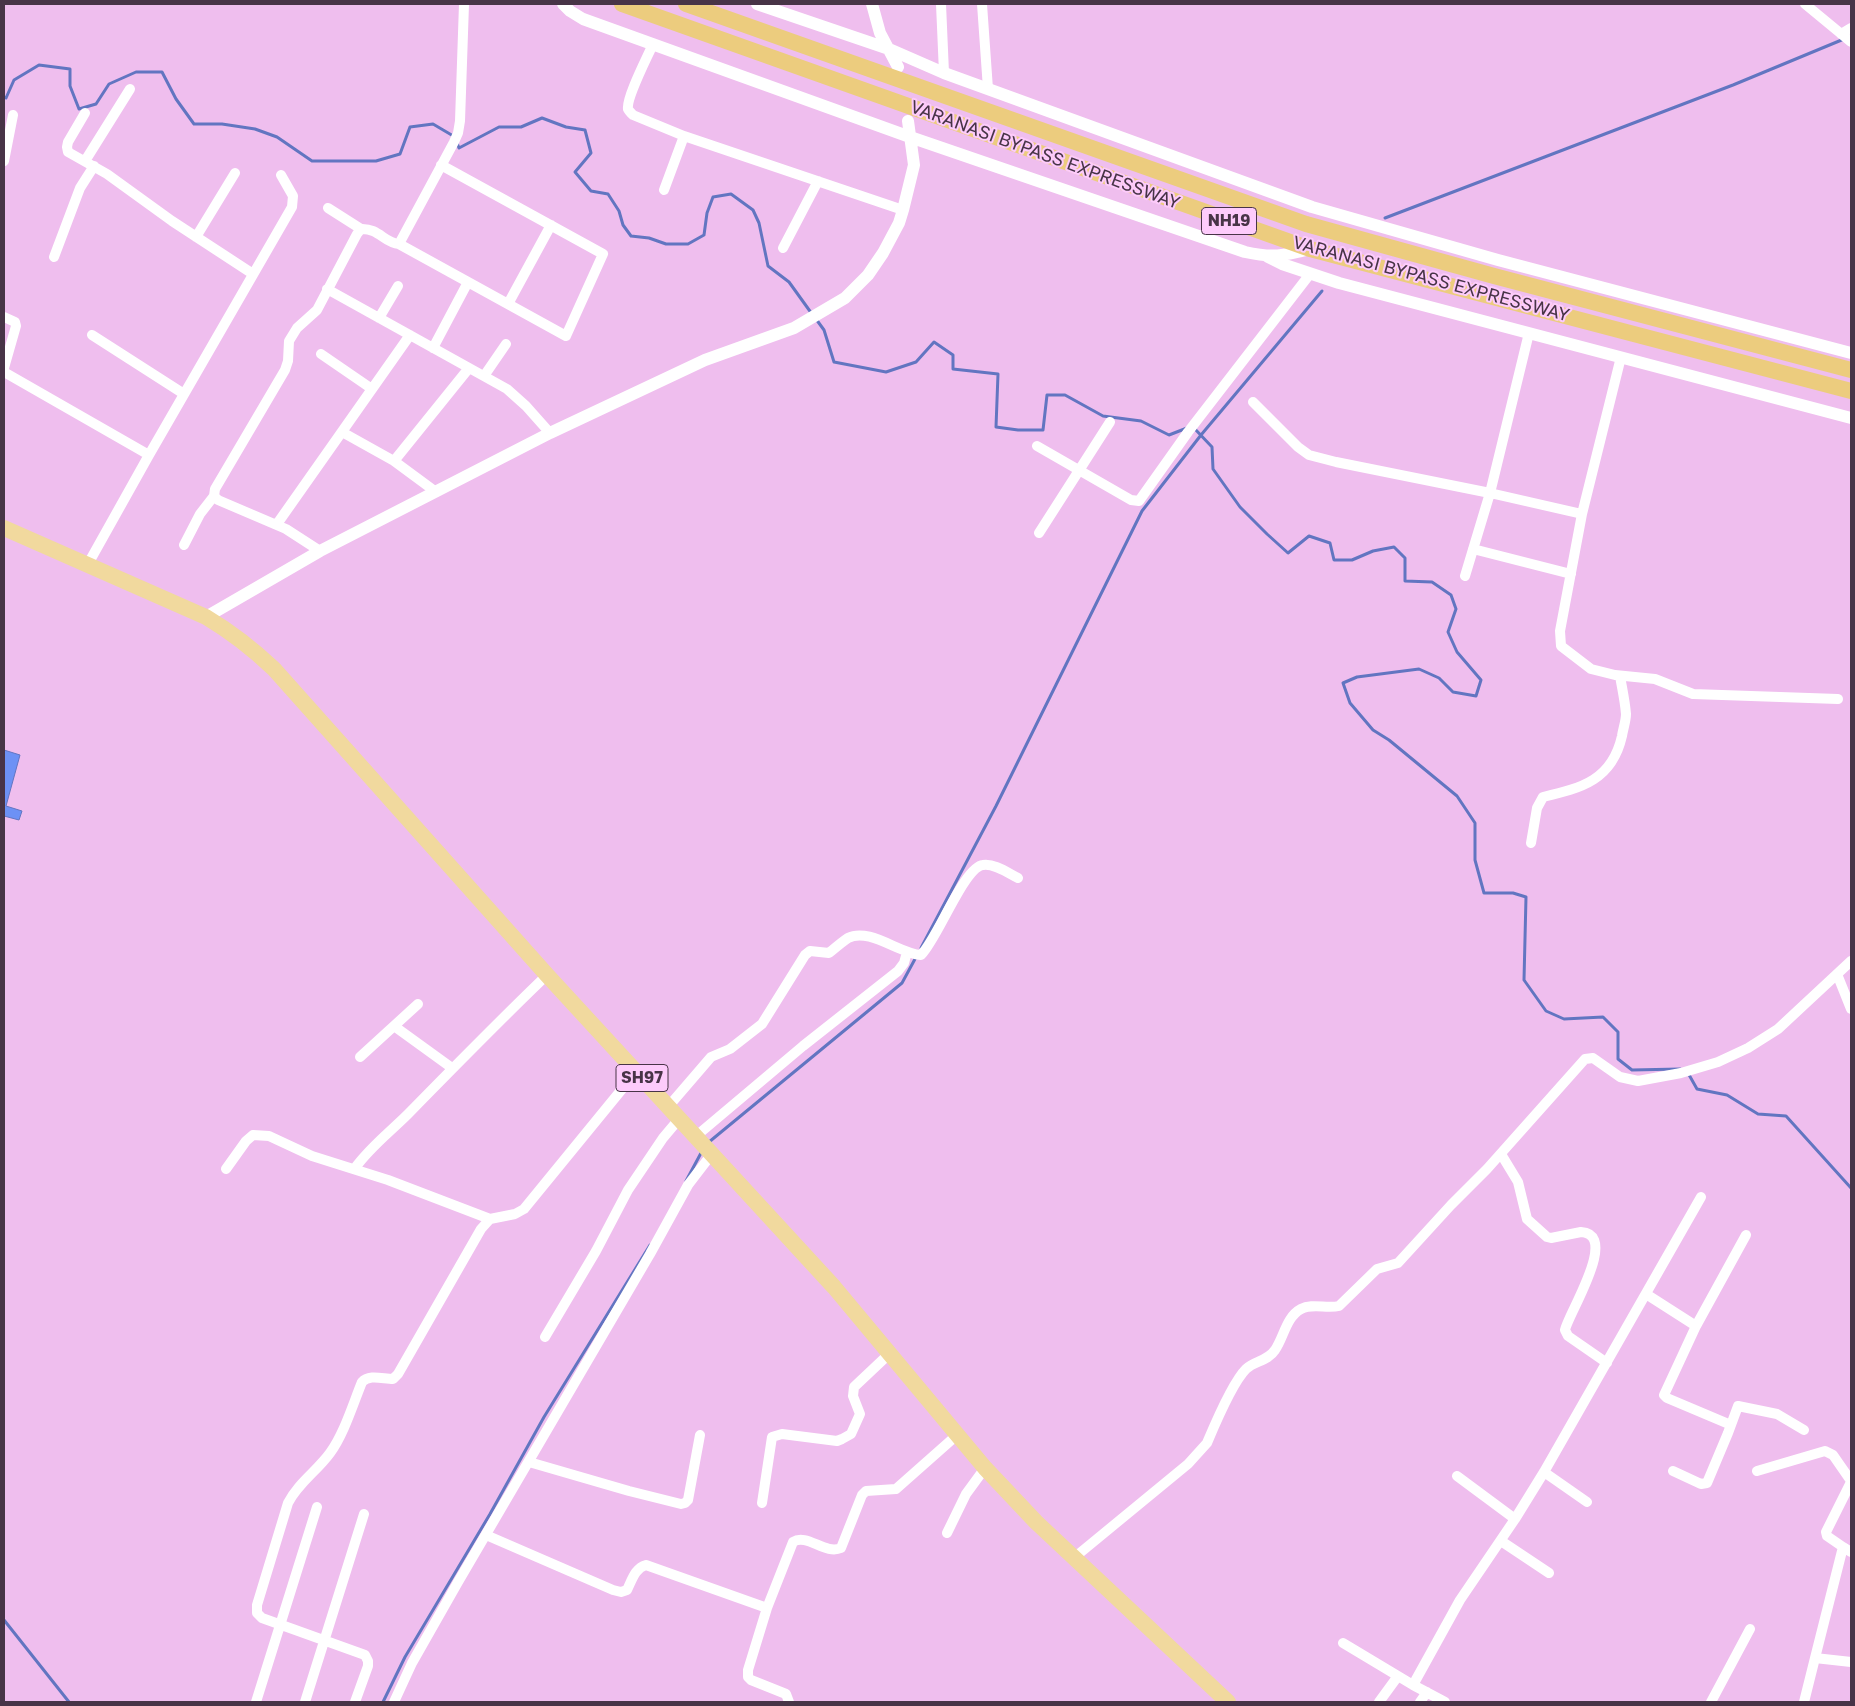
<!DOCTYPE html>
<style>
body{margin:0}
#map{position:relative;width:1855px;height:1706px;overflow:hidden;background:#efbeee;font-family:"Golos Text",sans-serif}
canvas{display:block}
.frame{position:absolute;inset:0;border:5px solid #483447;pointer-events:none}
</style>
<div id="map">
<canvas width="1855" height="1706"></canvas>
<div class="frame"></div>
</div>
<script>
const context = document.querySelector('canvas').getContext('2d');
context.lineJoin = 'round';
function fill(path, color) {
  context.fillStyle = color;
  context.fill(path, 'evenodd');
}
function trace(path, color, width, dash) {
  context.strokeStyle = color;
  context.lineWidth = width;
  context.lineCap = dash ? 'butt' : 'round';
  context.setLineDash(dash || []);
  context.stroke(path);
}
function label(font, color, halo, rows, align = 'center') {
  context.font = font + ' "Golos Text",sans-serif';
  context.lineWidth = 4;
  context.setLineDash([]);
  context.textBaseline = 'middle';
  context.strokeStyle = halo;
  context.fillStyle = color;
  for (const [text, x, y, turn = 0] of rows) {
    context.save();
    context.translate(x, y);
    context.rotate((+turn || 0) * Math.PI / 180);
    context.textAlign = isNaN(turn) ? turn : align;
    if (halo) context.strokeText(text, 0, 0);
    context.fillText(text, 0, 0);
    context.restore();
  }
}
const water = new Path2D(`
 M 4,750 L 20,755 L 6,806 L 22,811 L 19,820 L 4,816 L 4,818 Z`);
const stream = new Path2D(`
 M 4,97 L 6,98 L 14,80 L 39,65 L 70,69 L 70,86 L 79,109 L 96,104 L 109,84 L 136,72 L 162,72 L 176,99 L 194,124 L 222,124 L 255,129 L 277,137 L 312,161 L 376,161 L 400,154 L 410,127 L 433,124 L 455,137
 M 457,143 L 459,148 L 499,127 L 521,127 L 542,118 L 566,127 L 585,130 L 591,153 L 575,172 L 591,191 L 608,194 L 619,211 L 623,225 L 631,236 L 649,238 L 666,244 L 688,244 L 704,235 L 707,213 L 713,197 L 731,194 L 753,210 L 759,223 L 768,266 L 789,282 L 812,314
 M 1385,218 L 1733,85 L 1844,39
 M 816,319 L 824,330 L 834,362 L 886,372 L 916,362 L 934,342 L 953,355 L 953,369 L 998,374 L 996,427 L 1018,430 L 1043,430 L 1047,395 L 1065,395 L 1103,416 L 1141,421 L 1169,435 L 1187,428
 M 1194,428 L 1212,447 L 1213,469 L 1240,507 L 1267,534 L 1288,553 L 1309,536 L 1330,543 L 1334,560 L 1352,560 L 1373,551 L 1394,547 L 1405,558 L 1405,581 L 1432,582 L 1451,595 L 1456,609 L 1448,632 L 1457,652 L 1481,680 L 1476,696 L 1453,692 L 1439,678 L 1419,669 L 1357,677 L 1343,683 L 1350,703 L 1373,730 L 1389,740 L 1457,796 L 1475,823 L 1475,860 L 1484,893 L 1513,893 L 1526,897 L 1524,980 L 1546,1011 L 1564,1019 L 1603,1017 L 1618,1032 L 1618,1059 L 1632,1070 L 1680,1069
 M 921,948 L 996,806 L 1142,511 L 1201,435 L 1322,291
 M 1688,1073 L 1697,1089 L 1727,1095 L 1758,1114 L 1786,1116 L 1851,1188
 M 709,1142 L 902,983 L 915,959
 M 686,1181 L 701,1153
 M 4,1620 L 69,1702
 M 383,1702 L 405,1657 L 490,1514 L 544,1417 L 650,1245`);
const minor = new Path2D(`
 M 941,4 L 944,73
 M 982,4 L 988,89
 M 1805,4 L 1851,42
 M 1841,34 L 1851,28
 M 653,44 C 648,56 626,98 628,109 C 629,111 631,113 633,115 L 684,136
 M 85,113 L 68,142 L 67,147 L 68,152 L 107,174 L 172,221 L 253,274
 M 4,161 L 13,115
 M 85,161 L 130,89
 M 664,190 L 684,136 L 903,210
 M 328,208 L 361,229
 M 196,237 L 235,173
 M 399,244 L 566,336 L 603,254 L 441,165
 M 783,248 L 818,181
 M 54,257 L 80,188 L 94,166
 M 327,289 L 507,389 L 526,406 L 550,433
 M 508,304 L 551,225
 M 4,317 L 15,322 L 16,326 L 4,368
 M 379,318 L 398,286
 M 92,335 L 184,394
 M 433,348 L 468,282
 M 321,354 L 372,389
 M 1621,357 L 1582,514 L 1560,631 L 1561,646 L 1591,669 L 1615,675 L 1655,679 L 1693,694 L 1838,699
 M 4,372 L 149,455
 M 484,376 L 506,344
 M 1253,402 L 1298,447 L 1309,455 L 1336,462 L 1490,493 L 1582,514
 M 342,432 L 394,461 L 436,492
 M 1037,446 L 1131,500 L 1139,501 L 1188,432 L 1310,274
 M 394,461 L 469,368
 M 277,524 L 410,335
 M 1039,533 L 1110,422
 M 184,545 L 200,514 L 214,496
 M 1473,549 L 1571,574
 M 320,551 L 286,529 L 218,500 L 214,496 L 215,489 L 285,370 L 288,361 L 289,341 L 297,328 L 317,310 L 357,234 L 361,229 C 379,228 384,243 399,244 L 454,142 L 458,133 L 460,121 L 464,4
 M 88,564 L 149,455 L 292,207 L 293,196 L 281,175
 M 1465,576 L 1490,493 L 1529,333
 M 1531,843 L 1537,808 L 1543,797 C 1582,788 1612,780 1622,736 C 1623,729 1626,721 1626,714 C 1625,701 1622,688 1620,676
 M 1837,974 L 1851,1009
 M 394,1026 L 452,1068
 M 360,1057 L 418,1004
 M 668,1107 L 711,1057 L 730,1049 L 762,1024 L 805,955 L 810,951 L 829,953 C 835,948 842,942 848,938 C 869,927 900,954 921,955 C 938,938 964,867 983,865 C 994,863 1008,873 1018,878
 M 695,1137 L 803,1046 L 898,971 L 904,963 L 907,952
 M 1501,1154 L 1518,1182 L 1527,1219 L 1547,1237 L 1551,1238 L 1581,1232 C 1620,1234 1568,1314 1565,1330 L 1568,1336 L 1607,1363
 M 355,1168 C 370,1147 390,1132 408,1114 C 454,1067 500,1020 547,975
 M 226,1169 L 246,1141 L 253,1135 L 269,1136 L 312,1156 L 388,1180 L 490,1219
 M 1646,1294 L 1696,1326
 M 545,1337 L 596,1251 L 628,1190 L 663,1138 L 679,1119
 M 1731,1425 L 1667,1398 L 1664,1395 L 1696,1326 L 1746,1235
 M 529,1462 L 629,1491 L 681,1504 L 685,1503 L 688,1500 L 700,1435
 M 1673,1471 L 1701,1484 L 1707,1483 L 1728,1433 L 1738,1406 L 1777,1414 L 1804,1430
 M 1757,1471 L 1825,1451 L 1833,1455 L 1851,1481
 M 1544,1472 L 1587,1502
 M 1457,1476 L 1515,1519
 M 762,1503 L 772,1437 L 782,1434 L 837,1441 L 842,1439 L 851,1434 L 860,1414 L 853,1396 L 854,1387 L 889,1354
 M 947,1533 L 966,1494 L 985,1468
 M 486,1535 L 613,1590 L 621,1592 L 627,1590 C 632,1580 635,1568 646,1565 L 767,1608
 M 1501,1541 L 1549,1573
 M 1843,1547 L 1827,1536 L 1826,1532 L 1851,1482
 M 1851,1552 L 1843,1547 L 1815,1658 L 1851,1662
 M 1075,1557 L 1188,1464 L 1207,1443 C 1215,1424 1232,1383 1246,1369 C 1254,1361 1268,1361 1275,1350 C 1284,1337 1286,1317 1301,1309 C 1312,1303 1327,1309 1339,1306 L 1377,1269 L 1398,1263 L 1451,1205 L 1487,1169 L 1585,1059 L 1593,1058 L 1620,1077 L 1638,1081 L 1681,1073 L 1718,1062 L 1748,1048 L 1778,1029 L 1851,961
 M 1343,1643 L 1398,1676
 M 1413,1685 L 1445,1702
 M 256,1702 L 317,1507
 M 305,1702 L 364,1514
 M 355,1702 L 368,1666 L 368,1661 L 365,1655 L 262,1618 L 257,1613 L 257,1605 L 288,1503 C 298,1483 317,1471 330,1453 C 344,1434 353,1404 362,1382 C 369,1374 383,1379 393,1379 L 398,1374 L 481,1229 L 490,1219 L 515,1214 L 524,1209 L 636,1072
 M 394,1702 L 412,1663 L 458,1582 L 650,1254 L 688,1185 L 711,1155
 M 789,1702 L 786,1694 L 751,1680 L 748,1677 L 748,1670 L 767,1608 L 793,1542 C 807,1533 825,1555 841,1548 L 862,1495 L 866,1491 L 896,1489 L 957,1435
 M 1379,1702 L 1398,1676 L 1413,1685 L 1460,1600 L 1515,1519 L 1544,1472 L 1701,1197
 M 1420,1702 L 1427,1692
 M 1711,1702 L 1750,1629
 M 1804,1702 L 1815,1658`);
const tertiary = new Path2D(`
 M 563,4 L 570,11 L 583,19 L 910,137 L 1245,252 C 1272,258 1283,256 1310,249
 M 757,4 L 889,49 L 944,73 L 1312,207 L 1498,260 L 1851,353
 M 872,4 L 880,33 L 898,67
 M 1268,257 L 1282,264 L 1339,283 L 1851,418
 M 206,617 L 320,551 L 550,433 L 705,360 L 794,328 L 845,298 L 868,275 L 883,253 L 899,223 L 903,210 L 914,165 L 908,121`);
const primary = new Path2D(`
 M 4,528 L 206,617 C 231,632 253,649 274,669 L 547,975 L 834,1287 L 985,1468 L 1036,1522 L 1228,1702`);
const trunk = new Path2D(`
 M 622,4 L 1310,249 L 1851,391
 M 686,4 L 1306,224 L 1494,276 L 1851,370`);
const shields = [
 [1229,221,55],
 [642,1078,52]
];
const shieldNames = [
 ["NH19",1229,221],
 ["SH97",642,1078]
];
const streetNames = [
 ["VARANASI BYPASS EXPRESSWAY",1045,155,20],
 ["VARANASI BYPASS EXPRESSWAY",1431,279,15]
];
fill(water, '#6d91f5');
trace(water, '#6275c1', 1);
trace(stream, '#6275c1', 3);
trace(minor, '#fff', 10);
trace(tertiary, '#fff', 12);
trace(primary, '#f1d99e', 16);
trace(trunk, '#eccc7e', 16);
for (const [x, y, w] of shields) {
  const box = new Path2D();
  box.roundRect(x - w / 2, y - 13.5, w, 27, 4);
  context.fillStyle = '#fdcbfb';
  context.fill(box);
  trace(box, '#483447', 1);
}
label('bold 16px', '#483447', null, shieldNames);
label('18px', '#483447', '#fdcbfb', streetNames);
</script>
